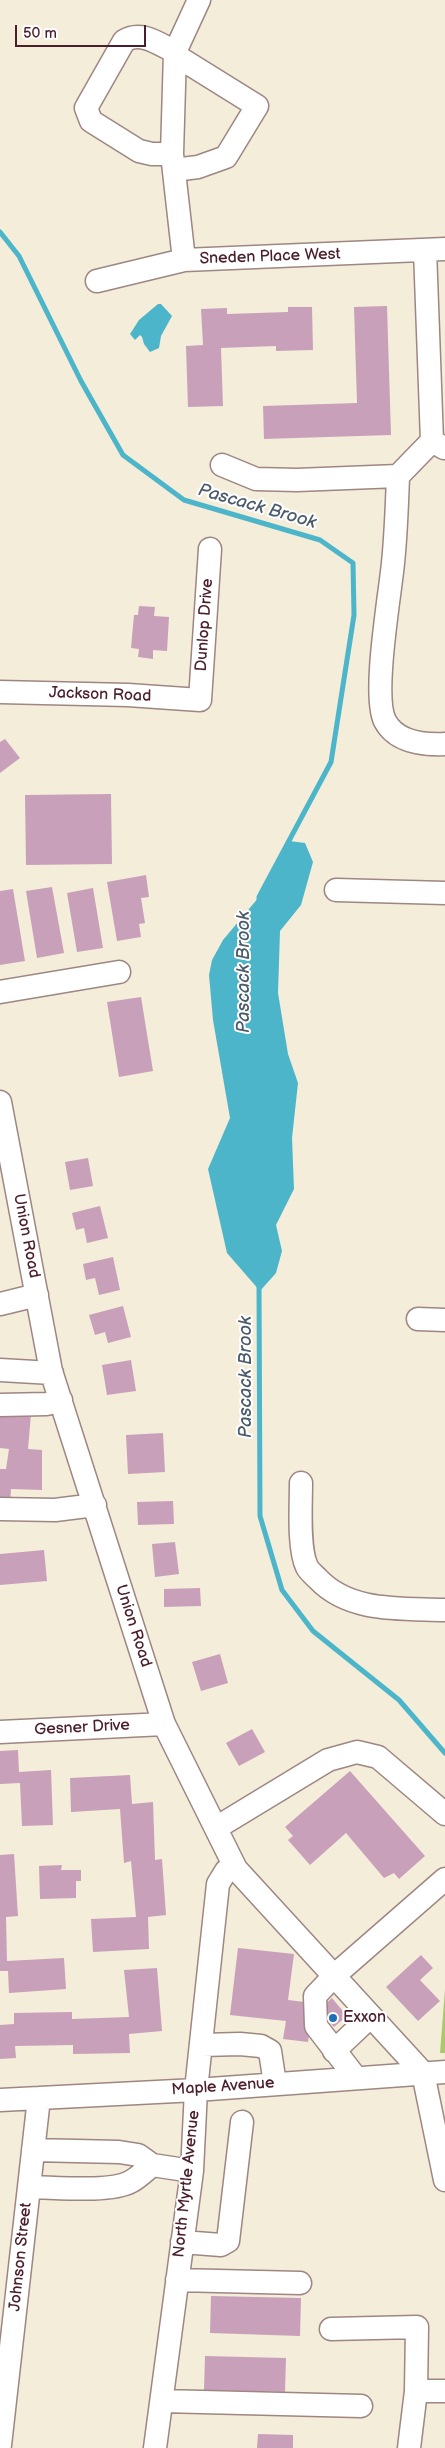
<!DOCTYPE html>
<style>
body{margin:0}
#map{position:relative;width:445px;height:2448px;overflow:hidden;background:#f3edda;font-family:"Balsamiq Sans",sans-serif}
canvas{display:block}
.scale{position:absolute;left:15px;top:25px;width:131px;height:22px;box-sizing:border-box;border:2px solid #4a1f2b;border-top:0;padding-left:6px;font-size:15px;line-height:18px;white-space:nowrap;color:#4a1f2b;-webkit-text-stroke:4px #fff;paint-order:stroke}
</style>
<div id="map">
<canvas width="445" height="2448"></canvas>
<div class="scale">50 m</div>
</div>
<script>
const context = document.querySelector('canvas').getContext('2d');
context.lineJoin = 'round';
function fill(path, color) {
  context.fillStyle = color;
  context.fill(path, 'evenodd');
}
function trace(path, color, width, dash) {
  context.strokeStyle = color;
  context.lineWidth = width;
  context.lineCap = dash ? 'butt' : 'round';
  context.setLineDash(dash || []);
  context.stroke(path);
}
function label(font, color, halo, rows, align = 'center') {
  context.font = font + ' "Balsamiq Sans",sans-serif';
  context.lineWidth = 4;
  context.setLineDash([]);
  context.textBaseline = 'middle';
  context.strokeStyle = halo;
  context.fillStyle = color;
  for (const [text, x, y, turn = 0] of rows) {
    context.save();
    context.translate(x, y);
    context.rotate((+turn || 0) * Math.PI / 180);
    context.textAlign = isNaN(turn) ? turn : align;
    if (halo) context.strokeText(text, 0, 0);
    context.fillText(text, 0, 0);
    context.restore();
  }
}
const green = new Path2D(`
 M 445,1989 L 445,2053 L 440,2053 Z`);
const water = new Path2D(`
 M 158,304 L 161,304 L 172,316 L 161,336 L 159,348 L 150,352 L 144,344 L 142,337 L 140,335 L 135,340 L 130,334 L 139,320 Z
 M 289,841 L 305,843 L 313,862 L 301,905 L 280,931 L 278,993 L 288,1054 L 298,1083 L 292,1138 L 294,1189 L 276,1225 L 282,1251 L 276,1273 L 260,1291 L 227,1253 L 208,1169 L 230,1118 L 213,1020 L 209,975 L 212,960 L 223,940 L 259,897 Z`);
const stream = new Path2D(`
 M 0,232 L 19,256 L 81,381 L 123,455 L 184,500 L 320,540 L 353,563 L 354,615 L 331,762 L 259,897 L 259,904
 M 259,1285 L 260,1516 L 282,1590 L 313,1631 L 399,1700 L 445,1753`);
const building = new Path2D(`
 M 387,306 L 391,435 L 264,439 L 263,406 L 357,403 L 354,307 Z
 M 288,307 L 312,307 L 313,350 L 276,351 L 276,346 L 221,348 L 223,406 L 188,407 L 186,346 L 203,345 L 201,309 L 227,308 L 227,314 L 288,312 Z
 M 139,606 L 155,607 L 154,616 L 169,617 L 167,651 L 153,650 L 153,659 L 138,657 L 139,649 L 131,648 L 134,615 L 138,615 Z
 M 5,739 L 20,758 L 0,773 L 0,742 Z
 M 111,794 L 112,864 L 26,865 L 25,795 Z
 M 146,875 L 149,897 L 141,898 L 145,923 L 139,924 L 141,937 L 117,941 L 107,882 Z
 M 52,887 L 64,953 L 37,958 L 26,891 Z
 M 93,888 L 103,948 L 77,952 L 67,893 Z
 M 13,889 L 25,961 L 0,965 L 0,891 Z
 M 141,997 L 153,1071 L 119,1077 L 107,1002 Z
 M 88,1158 L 93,1186 L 70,1190 L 65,1162 Z
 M 100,1206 L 108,1238 L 87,1243 L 84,1228 L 76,1230 L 72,1213 Z
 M 113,1257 L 120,1290 L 99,1295 L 95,1278 L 86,1280 L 83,1264 Z
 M 123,1306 L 131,1337 L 108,1343 L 105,1332 L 95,1335 L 89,1315 Z
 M 131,1360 L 136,1391 L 107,1395 L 102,1365 Z
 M 0,1412 L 31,1414 L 28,1449 L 42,1450 L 42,1490 L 11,1489 L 10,1505 L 0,1504 L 0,1469 L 6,1469 L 9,1449 L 0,1448 Z
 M 163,1433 L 165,1472 L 128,1474 L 126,1435 Z
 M 173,1501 L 174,1524 L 138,1525 L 137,1502 Z
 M 175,1542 L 179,1574 L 155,1577 L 152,1544 Z
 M 44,1550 L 47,1581 L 0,1585 L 0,1554 Z
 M 200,1588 L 201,1606 L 164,1607 L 164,1589 Z
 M 220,1654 L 228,1683 L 201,1691 L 192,1662 Z
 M 252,1729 L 265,1752 L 239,1766 L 226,1743 Z
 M 18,1750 L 19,1772 L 51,1770 L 53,1825 L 22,1826 L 20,1783 L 0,1784 L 0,1751 Z
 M 350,1771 L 425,1856 L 399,1879 L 394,1873 L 384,1878 L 346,1833 L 310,1865 L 288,1840 L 293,1836 L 285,1827 Z
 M 130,1775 L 132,1804 L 153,1802 L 155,1860 L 162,1859 L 166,1915 L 148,1917 L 149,1949 L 93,1952 L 91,1919 L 136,1917 L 131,1861 L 124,1863 L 120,1809 L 71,1812 L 70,1778 Z
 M 14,1854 L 18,1916 L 6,1917 L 7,1961 L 64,1958 L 66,1989 L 9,1993 L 8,1971 L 0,1971 L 0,1855 Z
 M 62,1865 L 61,1870 L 81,1870 L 81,1881 L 76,1881 L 76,1898 L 40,1899 L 39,1866 Z
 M 238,1948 L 294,1954 L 288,2000 L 313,2003 L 308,2042 L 283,2039 L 286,2021 L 230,2015 Z
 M 421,1955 L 433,1968 L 420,1980 L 440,2001 L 418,2021 L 386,1987 Z
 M 157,1968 L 162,2031 L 129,2034 L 130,2053 L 73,2054 L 73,2045 L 15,2046 L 16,2058 L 0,2059 L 0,2025 L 14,2024 L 14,2013 L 72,2012 L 72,2019 L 129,2017 L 124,1970 Z
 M 332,1998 L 347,2016 L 334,2027 L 319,2010 Z
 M 211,2296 L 301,2298 L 300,2336 L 210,2333 Z
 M 205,2356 L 286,2358 L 285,2392 L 204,2390 Z
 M 258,2434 L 293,2435 L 293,2448 L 257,2448 Z`);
const minor = new Path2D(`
 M 172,154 L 152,154 L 139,151 L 91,121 L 86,108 L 124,41 C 141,30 159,44 175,52
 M 174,170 L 198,167 L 226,157 L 257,106 L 175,55
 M 425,250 L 432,441 L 444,448
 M 184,260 L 172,154 L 175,52 L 199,0
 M 97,281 L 184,260 L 445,249
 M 222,465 L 256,479 L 297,480 L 398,476 L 432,441
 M 398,476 C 397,505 396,534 393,563 C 390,595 372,696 385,721 C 396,742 424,745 445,744
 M 0,692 L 128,695 L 200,700 L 210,549
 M 336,890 L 445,893
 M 0,992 L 119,972
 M 0,1102 L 51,1371 L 164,1724 L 236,1869 L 423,2073
 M 0,1304 L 37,1295
 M 418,1319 L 445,1320
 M 0,1370 L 52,1373
 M 0,1405 L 47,1404 L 61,1400
 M 301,1483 C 301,1505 298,1549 307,1567 C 309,1571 315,1576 318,1579 C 350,1613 402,1608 445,1610
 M 0,1509 L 55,1510 L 95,1505
 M 0,1732 L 164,1724
 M 216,1828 L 328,1760 L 357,1752 L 378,1757 L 445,1814
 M 202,2045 L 240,2044 L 261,2046 L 270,2051 L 275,2084
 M 334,2051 L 371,2016
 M 423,2073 L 445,2180
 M 356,2078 L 316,2026 L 315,1996 L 335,1975 L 445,1879
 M 0,2100 L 196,2090 L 445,2072
 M 33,2150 L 119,2152 L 138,2155 L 152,2165 L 192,2171
 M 29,2187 C 53,2187 109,2193 130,2182 C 138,2178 145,2171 152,2165
 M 182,2242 L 221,2245 L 228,2241 L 242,2122
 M 177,2280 L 300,2283
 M 331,2329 L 417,2327 L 416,2391 L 445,2391
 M 162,2401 L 361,2406
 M 0,2445 L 39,2098
 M 155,2448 L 192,2171 L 196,2090 L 218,1884 L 226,1871 L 234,1865
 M 409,2448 L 416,2391`);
const markers = [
 [333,2018,5,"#1f6fb2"]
];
const streetNames = [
 ["Sneden Place West",270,257,-2],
 ["Dunlop Drive",205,625,-86],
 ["Jackson Road",100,695,2],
 ["Union Road",26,1236,79],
 ["Union Road",133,1626,72],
 ["Gesner Drive",82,1728,-3],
 ["Maple Avenue",223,2087,-4],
 ["North Myrtle Avenue",187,2184,-84],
 ["Johnson Street",21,2257,-84]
];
const poiNames = [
 ["Exxon",343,2018]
];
const waterNames = [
 ["Pascack Brook",257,507,16],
 ["Pascack Brook",244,972,-90],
 ["Pascack Brook",246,1377,-90]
];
fill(green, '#acc76d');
fill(water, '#4cb5ca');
trace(stream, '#4cb5ca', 5);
fill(building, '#c9a0ba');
trace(minor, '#9e8682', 25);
trace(minor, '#fff', 22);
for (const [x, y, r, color] of markers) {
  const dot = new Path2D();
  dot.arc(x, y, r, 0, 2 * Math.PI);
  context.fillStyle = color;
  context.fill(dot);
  trace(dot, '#fff', 2);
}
label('16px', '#4a1f2b', '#fff', streetNames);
label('16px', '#4a1f2b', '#fff', poiNames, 'left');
label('italic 18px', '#4b5b6b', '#fff', waterNames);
</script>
